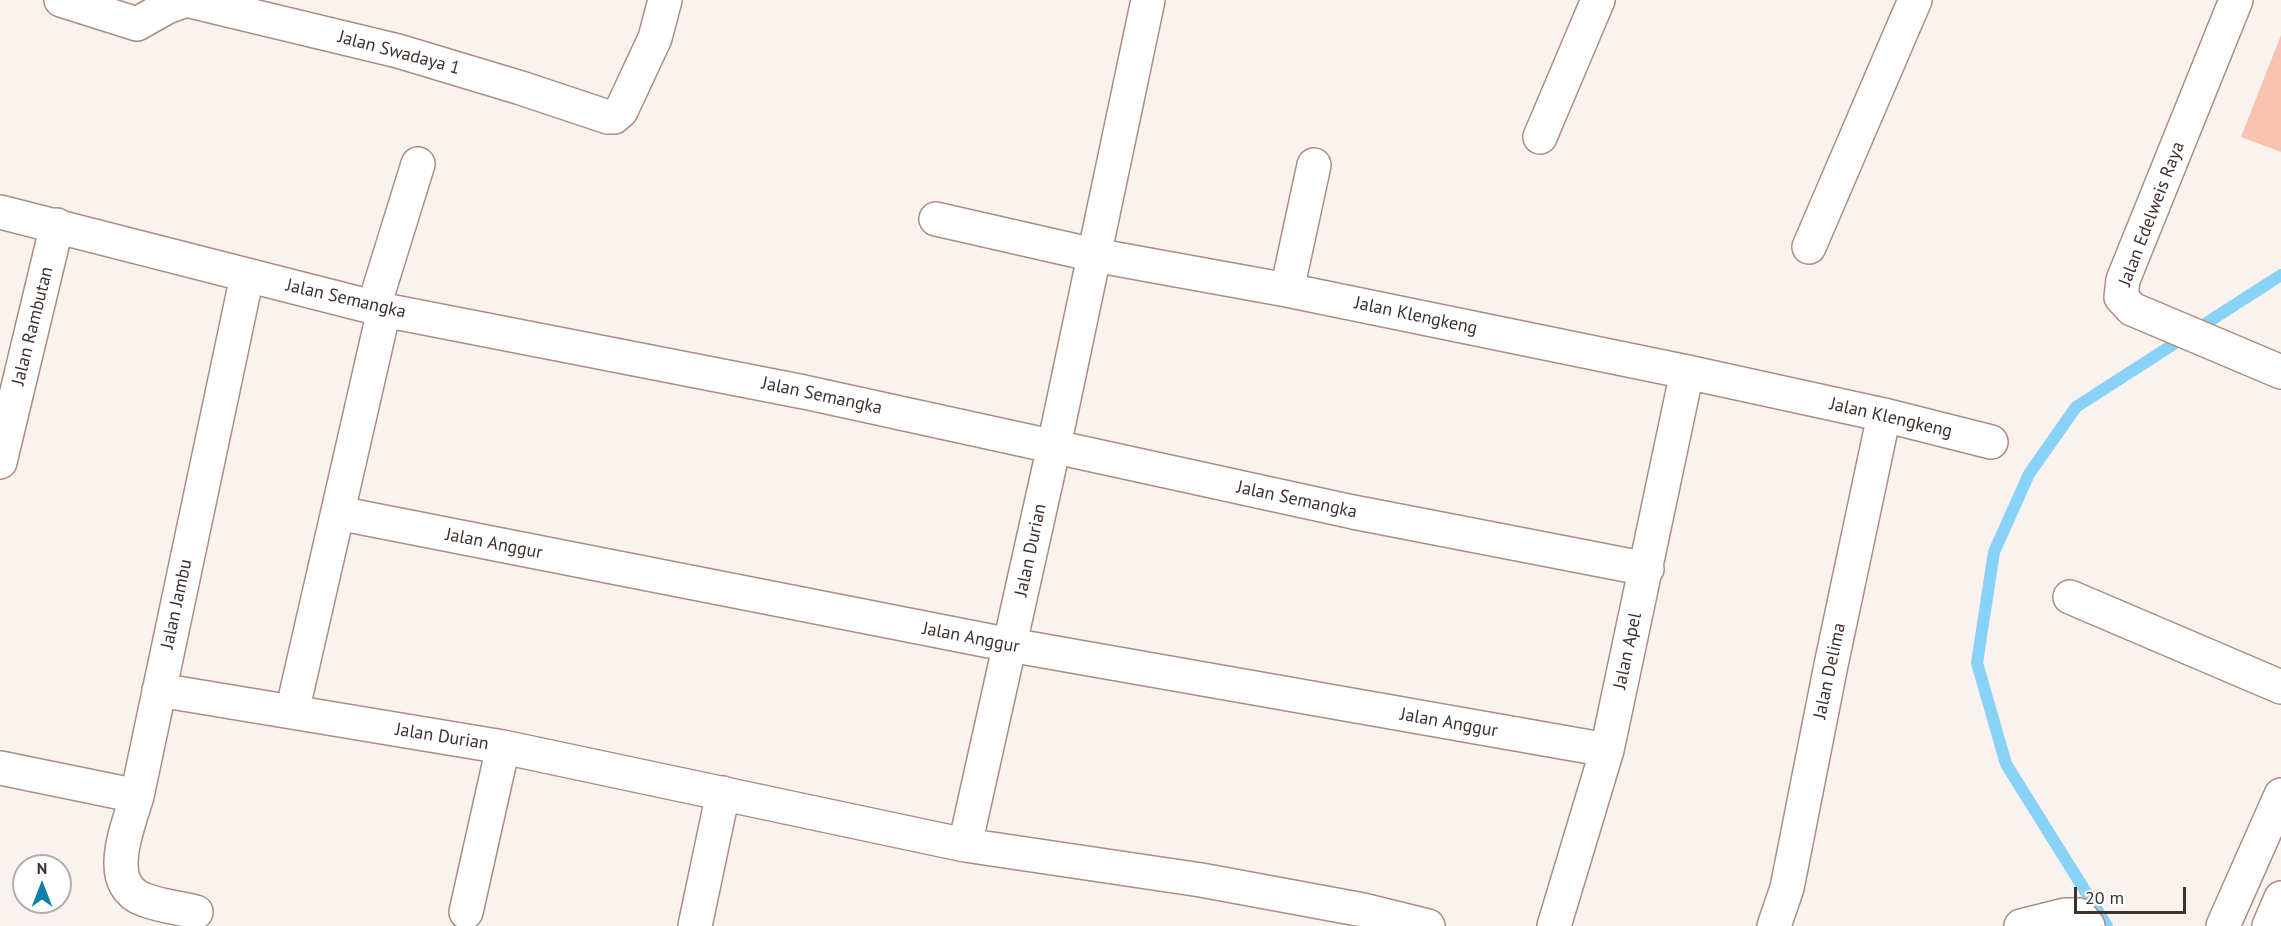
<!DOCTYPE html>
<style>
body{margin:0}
#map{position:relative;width:2281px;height:926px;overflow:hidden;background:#f9f2ef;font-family:"PT Sans",sans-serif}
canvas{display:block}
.north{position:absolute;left:12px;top:854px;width:60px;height:60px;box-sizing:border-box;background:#fff;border:2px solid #b2adab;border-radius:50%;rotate:0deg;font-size:16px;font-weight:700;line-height:24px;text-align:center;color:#3f312c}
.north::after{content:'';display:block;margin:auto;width:21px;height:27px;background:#0f81a8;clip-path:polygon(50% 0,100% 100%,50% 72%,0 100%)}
.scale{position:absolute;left:2074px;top:887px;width:112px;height:27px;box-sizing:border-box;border:3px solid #3f312c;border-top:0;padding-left:8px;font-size:18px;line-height:21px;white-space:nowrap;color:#3f312c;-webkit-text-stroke:4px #fff;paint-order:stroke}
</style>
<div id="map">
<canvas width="2281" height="926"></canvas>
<div class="north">N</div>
<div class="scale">20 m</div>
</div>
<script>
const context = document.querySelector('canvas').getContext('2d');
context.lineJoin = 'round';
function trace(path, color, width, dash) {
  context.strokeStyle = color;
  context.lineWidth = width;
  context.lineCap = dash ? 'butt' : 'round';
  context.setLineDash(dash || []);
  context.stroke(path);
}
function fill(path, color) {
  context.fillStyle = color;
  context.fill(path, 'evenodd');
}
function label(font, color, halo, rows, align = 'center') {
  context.font = font + ' "PT Sans",sans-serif';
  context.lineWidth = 4.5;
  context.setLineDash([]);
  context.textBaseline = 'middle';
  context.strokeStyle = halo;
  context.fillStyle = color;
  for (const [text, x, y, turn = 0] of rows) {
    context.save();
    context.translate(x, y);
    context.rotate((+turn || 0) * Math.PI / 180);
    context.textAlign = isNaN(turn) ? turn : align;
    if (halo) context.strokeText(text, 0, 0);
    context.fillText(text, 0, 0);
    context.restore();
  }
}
const stream = new Path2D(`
 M 2107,926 L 2006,764 L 1977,663 L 1994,552 L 2029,474 L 2076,407 L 2281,275`);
const building = new Path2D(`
 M 2281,35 L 2281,152 L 2241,137 Z`);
const minor = new Path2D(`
 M 61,0 L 137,24 L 167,7 L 186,0 L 398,51 L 521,88 L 608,117 L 614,117 L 621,111 L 655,38 L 665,0
 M 2236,0 L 2123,280 L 2121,297 L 2132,309 L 2281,372
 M 1540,137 L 1598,0
 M 0,212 L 384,310 L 804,392 L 1353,512 L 1647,569
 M 936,219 L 1094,255 L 1287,290 L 1687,372 L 1884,415 L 1991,442
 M 1809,247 L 1915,0
 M 1287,290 L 1314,165
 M 374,306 L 418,164
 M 0,462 L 57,225
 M 338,513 L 1010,645 L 1607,750
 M 2070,597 L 2281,687
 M 159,690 L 503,747 L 965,845 L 1201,880 L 1363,910 L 1428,926
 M 292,712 L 384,310
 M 0,768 L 137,796 L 247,276
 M 137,796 C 128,827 102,885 145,900 C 161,906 179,908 196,912
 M 965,845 L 1054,446 L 1148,0
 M 466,912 L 503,747
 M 695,926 L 723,793
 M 1554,926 L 1607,750 L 1687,372
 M 1774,926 L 1787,888 L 1831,665 L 1884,415
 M 2021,926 L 2065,915 L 2079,915 L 2088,926
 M 2223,926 L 2281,795
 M 2269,926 L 2281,898`);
const streetNames = [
 ["Jalan Swadaya 1",399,53,15],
 ["Jalan Edelweis Raya",2152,214,-69],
 ["Jalan Semangka",346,299,13],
 ["Jalan Klengkeng",1416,316,12],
 ["Jalan Rambutan",33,326,-76],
 ["Jalan Semangka",822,396,12],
 ["Jalan Klengkeng",1891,418,13],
 ["Jalan Semangka",1297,500,12],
 ["Jalan Anggur",494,544,11],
 ["Jalan Durian",1031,550,-78],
 ["Jalan Jambu",177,604,-78],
 ["Jalan Anggur",971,638,11],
 ["Jalan Apel",1628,651,-78],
 ["Jalan Delima",1830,671,-78],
 ["Jalan Anggur",1449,723,10],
 ["Jalan Durian",442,737,9]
];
trace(stream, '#89d2f7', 12);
fill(building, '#f7c2af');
trace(minor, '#ae8c80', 36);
trace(minor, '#fff', 33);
label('18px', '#3f312c', '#fff', streetNames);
</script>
